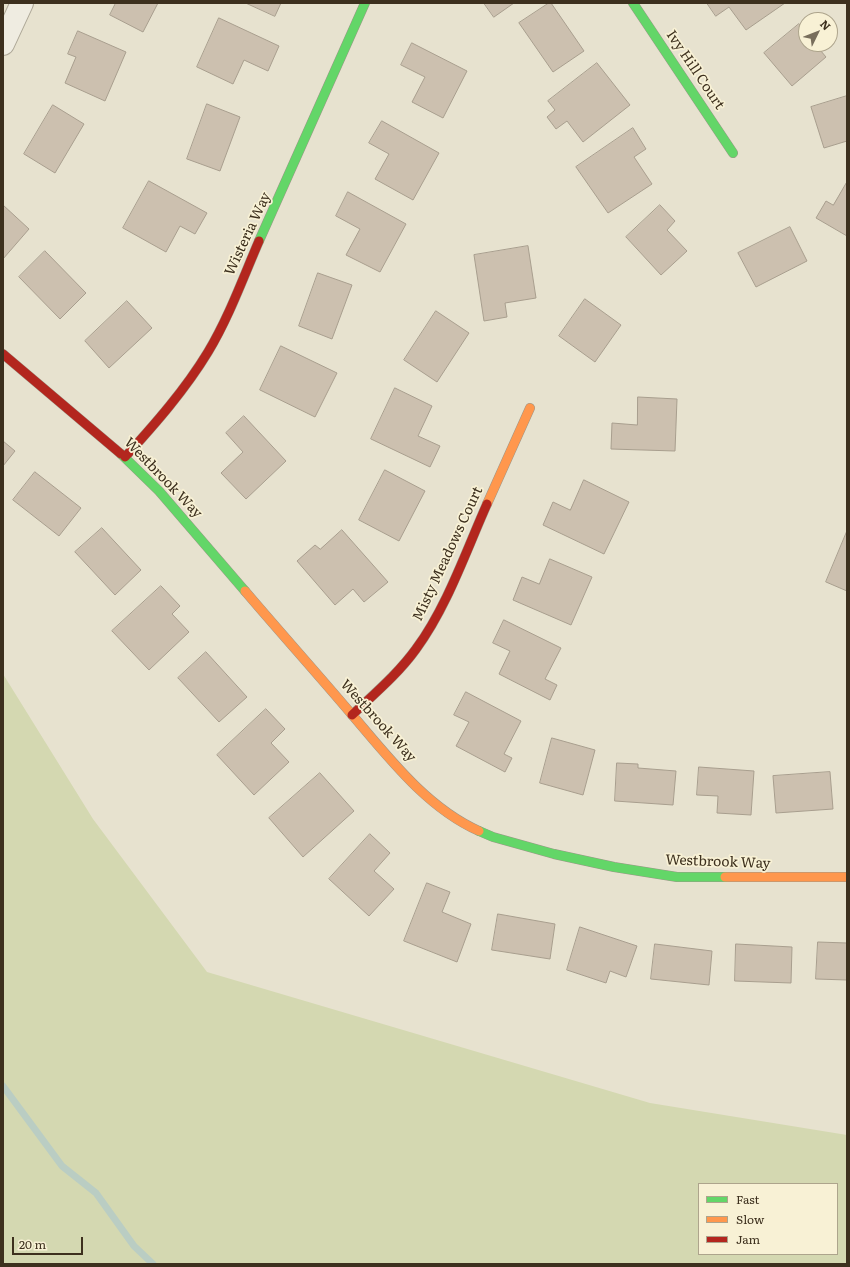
<!DOCTYPE html>
<style>
body{margin:0}
#map{position:relative;width:850px;height:1267px;overflow:hidden;background:#e7e2cf;font-family:Literata,serif}
canvas{display:block}
.frame{position:absolute;inset:0;border:4px solid #3d301e;pointer-events:none}
.legend{position:absolute;left:698px;top:1183px;width:140px;height:72px;box-sizing:border-box;background:#f8f1d5;border:1px solid #ada48c;margin:0;padding:5px 7px;list-style:none;font-size:12px;color:#3d301e}
.legend li{display:flex;align-items:center;gap:8px;height:20px}
.legend b{width:20px;border:1px solid #ada48c}
.north{position:absolute;left:798px;top:12px;width:40px;height:40px;box-sizing:border-box;background:#f8f1d5;border:1px solid #ada48c;border-radius:50%;rotate:47deg;font-size:11px;font-weight:700;line-height:16px;text-align:center;color:#3d301e}
.north::after{content:'';display:block;margin:auto;width:14px;height:18px;background:#786e5c;clip-path:polygon(50% 0,100% 100%,50% 72%,0 100%)}
.scale{position:absolute;left:12px;top:1237px;width:71px;height:18px;box-sizing:border-box;border:2px solid #3d301e;border-top:0;padding-left:5px;font-size:12px;line-height:14px;white-space:nowrap;color:#3d301e;-webkit-text-stroke:3px #f8f1d5;paint-order:stroke}
</style>
<div id="map">
<canvas width="850" height="1267"></canvas>
<div class="frame"></div>
<ul class="legend">
<li><b style="height:5px;background:#63d668"></b>Fast</li>
<li><b style="height:5px;background:#ff974d"></b>Slow</li>
<li><b style="height:5px;background:#b3261e"></b>Jam</li>
</ul>
<div class="north">N</div>
<div class="scale">20 m</div>
</div>
<script>
const context = document.querySelector('canvas').getContext('2d');
context.lineJoin = 'round';
function fill(path, color) {
  context.fillStyle = color;
  context.fill(path, 'evenodd');
}
function trace(path, color, width, dash) {
  context.strokeStyle = color;
  context.lineWidth = width;
  context.lineCap = dash ? 'butt' : 'round';
  context.setLineDash(dash || []);
  context.stroke(path);
}
function label(font, color, halo, rows, align = 'center') {
  context.font = font + ' Literata,serif';
  context.lineWidth = 3.5;
  context.setLineDash([]);
  context.textBaseline = 'middle';
  context.strokeStyle = halo;
  context.fillStyle = color;
  for (const [text, x, y, turn = 0] of rows) {
    context.save();
    context.translate(x, y);
    context.rotate((+turn || 0) * Math.PI / 180);
    context.textAlign = isNaN(turn) ? turn : align;
    if (halo) context.strokeText(text, 0, 0);
    context.fillText(text, 0, 0);
    context.restore();
  }
}
const green = new Path2D(`
 M 3,674 L 93,819 L 207,972 L 650,1103 L 847,1135 L 847,1264 L 3,1264 ZM 699,1184 L 837,1184 L 837,1254 L 699,1254 Z`);
const stream = new Path2D(`
 M 3,1086 L 62,1166 L 96,1193 L 134,1246 L 153,1264`);
const building = new Path2D(`
 M 116,3 L 158,3 L 143,32 L 110,15 Z
 M 246,3 L 281,3 L 275,16 Z
 M 484,3 L 514,3 L 494,17 Z
 M 549,3 L 551,3 L 584,51 L 553,72 L 519,23 Z
 M 707,3 L 785,3 L 746,30 L 729,7 L 716,16 Z
 M 219,18 L 279,46 L 268,71 L 244,60 L 233,84 L 197,67 Z
 M 799,24 L 806,33 L 806,44 L 815,44 L 826,57 L 792,86 L 764,53 Z
 M 78,31 L 126,52 L 105,101 L 65,83 L 76,57 L 68,54 Z
 M 412,43 L 467,71 L 443,118 L 412,102 L 425,77 L 401,65 Z
 M 597,63 L 630,105 L 583,142 L 567,121 L 556,129 L 547,117 L 555,110 L 548,101 Z
 M 847,96 L 847,141 L 824,148 L 811,107 Z
 M 207,104 L 240,117 L 220,171 L 187,159 Z
 M 53,105 L 84,124 L 55,173 L 24,154 Z
 M 382,121 L 439,153 L 413,200 L 375,179 L 389,154 L 369,143 Z
 M 633,128 L 646,149 L 634,157 L 652,184 L 608,213 L 576,167 Z
 M 149,181 L 207,213 L 195,234 L 180,226 L 166,252 L 123,228 Z
 M 847,182 L 847,236 L 816,218 L 826,201 L 833,205 Z
 M 348,192 L 406,224 L 380,272 L 346,255 L 360,229 L 336,216 Z
 M 3,205 L 29,229 L 3,259 Z
 M 660,205 L 675,221 L 667,230 L 687,251 L 661,275 L 626,237 Z
 M 790,227 L 807,261 L 756,287 L 738,253 Z
 M 528,246 L 536,298 L 505,303 L 507,317 L 484,321 L 474,255 Z
 M 45,251 L 86,293 L 60,319 L 19,277 Z
 M 318,273 L 352,285 L 332,339 L 299,326 Z
 M 585,299 L 621,325 L 595,362 L 559,336 Z
 M 127,301 L 152,328 L 109,368 L 85,341 Z
 M 436,311 L 469,333 L 437,382 L 404,360 Z
 M 281,346 L 337,373 L 315,417 L 260,390 Z
 M 395,388 L 432,406 L 418,436 L 440,446 L 430,467 L 371,439 Z
 M 638,397 L 677,399 L 675,451 L 611,449 L 612,423 L 637,425 Z
 M 244,416 L 286,461 L 246,499 L 221,473 L 243,452 L 226,433 Z
 M 3,441 L 15,451 L 3,466 Z
 M 385,470 L 425,491 L 399,541 L 359,520 Z
 M 35,472 L 81,508 L 59,536 L 13,500 Z
 M 584,480 L 629,502 L 604,554 L 543,525 L 553,502 L 570,510 Z
 M 102,528 L 141,570 L 115,595 L 75,552 Z
 M 342,530 L 388,582 L 364,602 L 353,589 L 335,605 L 297,561 L 315,545 L 320,549 Z
 M 847,531 L 847,591 L 826,582 Z
 M 550,559 L 592,577 L 571,625 L 513,600 L 522,577 L 539,584 Z
 M 161,586 L 180,606 L 172,614 L 189,632 L 149,670 L 112,631 Z
 M 504,620 L 561,648 L 545,679 L 557,685 L 550,700 L 499,674 L 510,651 L 493,643 Z
 M 206,652 L 247,697 L 219,722 L 178,678 Z
 M 466,692 L 521,721 L 504,754 L 512,758 L 505,772 L 456,746 L 469,722 L 454,715 Z
 M 266,709 L 285,729 L 271,743 L 289,762 L 254,795 L 217,755 Z
 M 552,738 L 595,750 L 583,795 L 540,783 Z
 M 617,763 L 638,764 L 638,768 L 676,771 L 673,805 L 615,801 Z
 M 699,767 L 754,771 L 751,815 L 717,813 L 718,796 L 697,795 Z
 M 830,772 L 833,809 L 776,813 L 773,776 Z
 M 320,773 L 354,811 L 303,857 L 269,818 Z
 M 370,834 L 390,853 L 374,871 L 394,889 L 369,916 L 329,879 Z
 M 427,883 L 450,892 L 442,912 L 471,924 L 457,962 L 404,941 Z
 M 498,914 L 555,924 L 550,959 L 492,950 Z
 M 580,927 L 637,946 L 626,977 L 610,971 L 606,983 L 567,970 Z
 M 818,942 L 847,943 L 847,980 L 816,979 Z
 M 655,944 L 712,951 L 709,985 L 651,979 Z
 M 736,944 L 792,947 L 791,983 L 735,981 Z`);
const street = new Path2D(`
 M 3,44 L 22,3`);
const fast = new Path2D(`
 M 633,3 L 733,153
 M 259,241 L 365,3
 M 121,454 L 159,491 L 245,591
 M 479,831 L 493,837 L 554,854 L 614,867 L 677,877 L 725,877`);
const slow = new Path2D(`
 M 487,504 L 530,408
 M 245,591 C 279,631 314,670 348,710 C 386,754 425,807 479,831
 M 725,877 L 847,877`);
const jam = new Path2D(`
 M 3,354 L 121,454
 M 125,457 C 155,424 185,390 208,352 C 229,317 243,278 259,241
 M 352,715 C 374,694 398,674 416,649 C 447,607 466,551 487,504`);
const streetNames = [
 ["Ivy Hill Court",695,70,56],
 ["Wisteria Way",248,234,-65],
 ["Westbrook Way",163,478,46],
 ["Misty Meadows Court",448,554,-65],
 ["Westbrook Way",378,721,48],
 ["Westbrook Way",718,862,2]
];
fill(green, '#d4d8b1');
trace(stream, '#bacdc3', 7);
fill(building, '#ccc0af');
trace(building, '#a89e8e', 1);
trace(street, '#ada797', 24);
trace(fast, '#9c9688', 10);
trace(slow, '#9c9688', 10);
trace(jam, '#9c9688', 10);
trace(street, '#efece1', 22);
trace(fast, '#63d668', 9);
trace(slow, '#ff974d', 9);
trace(jam, '#b3261e', 9);
label('14px', '#3d301e', '#f8f1d5', streetNames);
</script>
